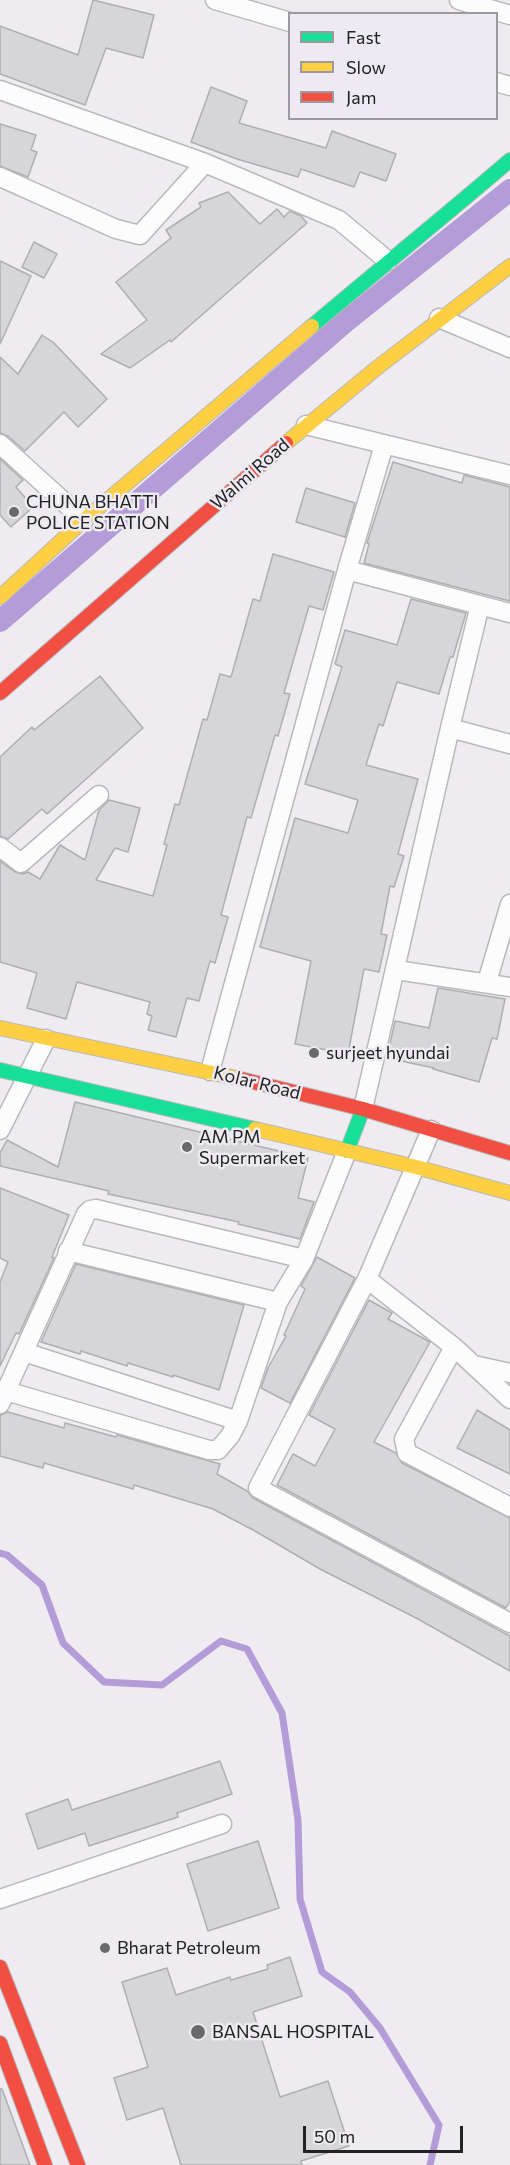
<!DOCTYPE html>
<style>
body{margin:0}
#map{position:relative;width:510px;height:2165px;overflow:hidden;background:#eeecf0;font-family:Commissioner,sans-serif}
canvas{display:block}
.legend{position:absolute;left:288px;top:12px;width:210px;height:108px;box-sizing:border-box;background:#edeaf2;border:2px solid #9c9aa0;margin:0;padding:8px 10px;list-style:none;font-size:18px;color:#222124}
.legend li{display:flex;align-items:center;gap:12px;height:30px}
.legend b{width:30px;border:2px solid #9c9aa0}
.scale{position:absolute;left:303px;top:2126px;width:160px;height:27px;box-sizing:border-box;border:3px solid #222124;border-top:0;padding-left:8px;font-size:18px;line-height:21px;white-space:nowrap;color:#222124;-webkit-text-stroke:4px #edeaf2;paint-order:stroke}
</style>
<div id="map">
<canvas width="510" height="2165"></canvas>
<ul class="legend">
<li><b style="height:8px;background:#16e098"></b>Fast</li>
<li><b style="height:8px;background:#ffcf43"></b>Slow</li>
<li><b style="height:8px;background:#f24e42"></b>Jam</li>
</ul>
<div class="scale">50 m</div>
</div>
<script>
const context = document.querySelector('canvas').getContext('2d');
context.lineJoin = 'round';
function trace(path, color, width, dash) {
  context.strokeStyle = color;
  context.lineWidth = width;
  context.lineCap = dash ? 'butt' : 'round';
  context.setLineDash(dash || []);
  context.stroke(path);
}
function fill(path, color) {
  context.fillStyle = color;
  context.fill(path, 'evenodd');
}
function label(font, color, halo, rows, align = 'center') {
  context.font = font + ' Commissioner,sans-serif';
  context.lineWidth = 5;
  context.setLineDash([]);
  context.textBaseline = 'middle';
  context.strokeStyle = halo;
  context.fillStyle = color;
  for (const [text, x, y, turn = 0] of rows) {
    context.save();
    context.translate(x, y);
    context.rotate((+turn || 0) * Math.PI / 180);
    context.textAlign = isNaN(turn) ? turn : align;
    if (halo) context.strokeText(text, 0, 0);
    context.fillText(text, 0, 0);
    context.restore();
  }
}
const stream = new Path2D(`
 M 0,1553 L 7,1555 L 42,1585 L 63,1643 L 104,1682 L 162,1685 L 221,1641 L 247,1649 L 282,1713 L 298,1820 L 300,1899 L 322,1972 L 350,1992 L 380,2028 L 439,2125 L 430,2165`);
const canal = new Path2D(`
 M 0,621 L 345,322 L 510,190`);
const building = new Path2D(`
 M 93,0 L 154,15 L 143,58 L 106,48 L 85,105 L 0,74 L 0,26 L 78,55 Z
 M 211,87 L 247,101 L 239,123 L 326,148 L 332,131 L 396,154 L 386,181 L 360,172 L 354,187 L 301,169 L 298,177 L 237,159 L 191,142 Z
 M 0,124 L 36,135 L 31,150 L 37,152 L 28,177 L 0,166 Z
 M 228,192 L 260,224 L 277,209 L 284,217 L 290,211 L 301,216 L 307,223 L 171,342 L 170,340 L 130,368 L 101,354 L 147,320 L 116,282 L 171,238 L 166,230 L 201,207 L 199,203 Z
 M 34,242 L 57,254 L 44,278 L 22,267 Z
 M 0,261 L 31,276 L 0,344 Z
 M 42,335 L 54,343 L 107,399 L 78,427 L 64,412 L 25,451 L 8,436 L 0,433 L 0,357 L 18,374 Z
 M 0,459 L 23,480 L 16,487 L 33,507 L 11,527 L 0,515 Z
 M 393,462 L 462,483 L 464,475 L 510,487 L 510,601 L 364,563 L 369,544 L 367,543 Z
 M 306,488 L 355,503 L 345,537 L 296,522 Z
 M 273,554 L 334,572 L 323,610 L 309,606 L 284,693 L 290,694 L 278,736 L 275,735 L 251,818 L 247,817 L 221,915 L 228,917 L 215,963 L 210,961 L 199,1001 L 187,998 L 176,1037 L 148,1030 L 152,1016 L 147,1014 L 150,1002 L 77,982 L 66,1019 L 27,1008 L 37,973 L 0,962 L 0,861 L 15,872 L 23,874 L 28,872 L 40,879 L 60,845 L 85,860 L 99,810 L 109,800 L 140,808 L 128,852 L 115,848 L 96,880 L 153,896 L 167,845 L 164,844 L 175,804 L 179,805 L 203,719 L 207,720 L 220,674 L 231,677 L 253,599 L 260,601 Z
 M 411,599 L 466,613 L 453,657 L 450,657 L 439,694 L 397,682 L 383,726 L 379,724 L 366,765 L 418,779 L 398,854 L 404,856 L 394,887 L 390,886 L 381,934 L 387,935 L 379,972 L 364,969 L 348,1054 L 295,1044 L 311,961 L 260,947 L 295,818 L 348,833 L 358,800 L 305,784 L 342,667 L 335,664 L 345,630 L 397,645 Z
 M 100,676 L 143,728 L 47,814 L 42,809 L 8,839 L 0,836 L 0,757 L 32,727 L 34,730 Z
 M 438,988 L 505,999 L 497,1039 L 492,1038 L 479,1082 L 433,1069 L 434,1068 L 387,1058 L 395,1021 L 429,1028 Z
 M 75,1102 L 308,1158 L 298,1198 L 314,1202 L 300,1239 L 238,1224 L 239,1222 L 108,1194 L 109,1191 L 0,1166 L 0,1153 L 7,1140 L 58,1167 Z
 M 0,1188 L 69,1215 L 52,1257 L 54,1258 L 19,1334 L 16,1333 L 0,1366 L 0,1282 L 8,1262 L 0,1258 Z
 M 317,1257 L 355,1278 L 290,1403 L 261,1388 L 268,1368 L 286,1336 L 284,1335 L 305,1289 L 301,1286 Z
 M 76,1264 L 244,1305 L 219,1390 L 173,1375 L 173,1377 L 128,1363 L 127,1366 L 81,1351 L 80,1354 L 41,1342 Z
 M 369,1300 L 392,1313 L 388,1319 L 430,1342 L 374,1442 L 396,1453 L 402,1463 L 510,1518 L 510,1601 L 506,1608 L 277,1485 L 293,1454 L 315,1466 L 335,1429 L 309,1415 Z
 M 477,1410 L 510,1430 L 510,1474 L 457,1448 Z
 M 8,1412 L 64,1428 L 65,1423 L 116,1437 L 117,1435 L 220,1464 L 217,1474 L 247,1491 L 253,1498 L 510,1636 L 510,1671 L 418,1619 L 320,1569 L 255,1531 L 213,1509 L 134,1485 L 133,1489 L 44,1463 L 43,1468 L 0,1456 L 0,1415 Z
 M 220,1761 L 232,1794 L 177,1813 L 178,1817 L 89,1846 L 85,1833 L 38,1849 L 26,1814 L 68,1799 L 72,1810 Z
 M 258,1841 L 279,1908 L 208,1931 L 187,1864 Z
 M 290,1957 L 302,1996 L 253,2012 L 280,2097 L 328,2081 L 349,2146 L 301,2161 L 302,2165 L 181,2165 L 163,2108 L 127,2120 L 114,2078 L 148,2067 L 122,1982 L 167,1968 L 176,1995 L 230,1977 L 231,1980 L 268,1969 L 267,1965 Z
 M 0,2089 L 2,2089 L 30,2165 L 0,2165 Z`);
const street = new Path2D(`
 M 215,0 L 290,22
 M 459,0 L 510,15
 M 496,82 L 510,86
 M 0,90 L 205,163 L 339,220 L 388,261
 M 0,177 L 116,229 L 140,235 L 205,163
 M 439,318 L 510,348
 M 306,425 L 510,475
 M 0,444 L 84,520
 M 347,570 L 510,613
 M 450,728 L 510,744
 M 0,847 L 21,863 L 99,795
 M 396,970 L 510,987
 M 487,982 L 510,904
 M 210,1071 L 347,570 L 384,445
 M 363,1109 L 450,728 L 480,605
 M 0,1130 L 46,1039
 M 431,1130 L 367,1279 L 258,1488 L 510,1623
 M 68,1251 L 278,1302
 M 367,1279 L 454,1347 L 510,1399
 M 454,1347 L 404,1439 L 407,1453 L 510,1507
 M 24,1352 L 238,1421
 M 474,1365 L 510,1373
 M 6,1391 L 209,1450 L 218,1450 L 230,1436 L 238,1421 L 278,1302 L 304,1259 L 347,1151
 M 0,1404 L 86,1214 L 90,1210 L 96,1209 L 304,1259
 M 0,1899 L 222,1824`);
const fast = new Path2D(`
 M 312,326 C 378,270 445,216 510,160
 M 0,1070 L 255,1129
 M 347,1151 L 363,1109`);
const slow = new Path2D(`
 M 286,443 L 378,367 L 510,266
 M 0,597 L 84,520 L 312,326
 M 0,1028 L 241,1079
 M 255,1129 L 416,1167 L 510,1193`);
const jam = new Path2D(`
 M 0,693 L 286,443
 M 241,1079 L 363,1109 L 510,1153
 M 0,1967 L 78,2165
 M 0,2043 L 45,2165`);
const markers = [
 [14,512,6,"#69686b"],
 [314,1053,6,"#69686b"],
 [187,1147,6,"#69686b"],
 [105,1948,6,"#69686b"],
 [198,2032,8,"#69686b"]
];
const streetNames = [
 ["Walmi Road",250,474,-41],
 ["Kolar Road",257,1083,14]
];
const poiNames = [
 ["CHUNA BHATTI",26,502],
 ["POLICE STATION",26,523],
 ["surjeet hyundai",326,1053],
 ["AM PM",199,1137],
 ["Supermarket",199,1158],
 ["Bharat Petroleum",117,1948],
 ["BANSAL HOSPITAL",212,2032]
];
trace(stream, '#b39cd7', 7);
trace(canal, '#b39cd7', 22);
fill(building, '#d6d5d8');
trace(building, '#afaeb1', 1.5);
trace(street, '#b9b8bb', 21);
trace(fast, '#b9b8bb', 16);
trace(slow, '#b9b8bb', 16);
trace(jam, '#b9b8bb', 16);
trace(street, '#fcfcfd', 18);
trace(fast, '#16e098', 14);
trace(slow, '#ffcf43', 14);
trace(jam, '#f24e42', 14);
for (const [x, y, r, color] of markers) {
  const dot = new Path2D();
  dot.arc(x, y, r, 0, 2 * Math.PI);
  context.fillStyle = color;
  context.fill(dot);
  trace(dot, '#edeaf2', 2);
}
label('18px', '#222124', '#edeaf2', streetNames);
label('18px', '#222124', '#edeaf2', poiNames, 'left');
</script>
